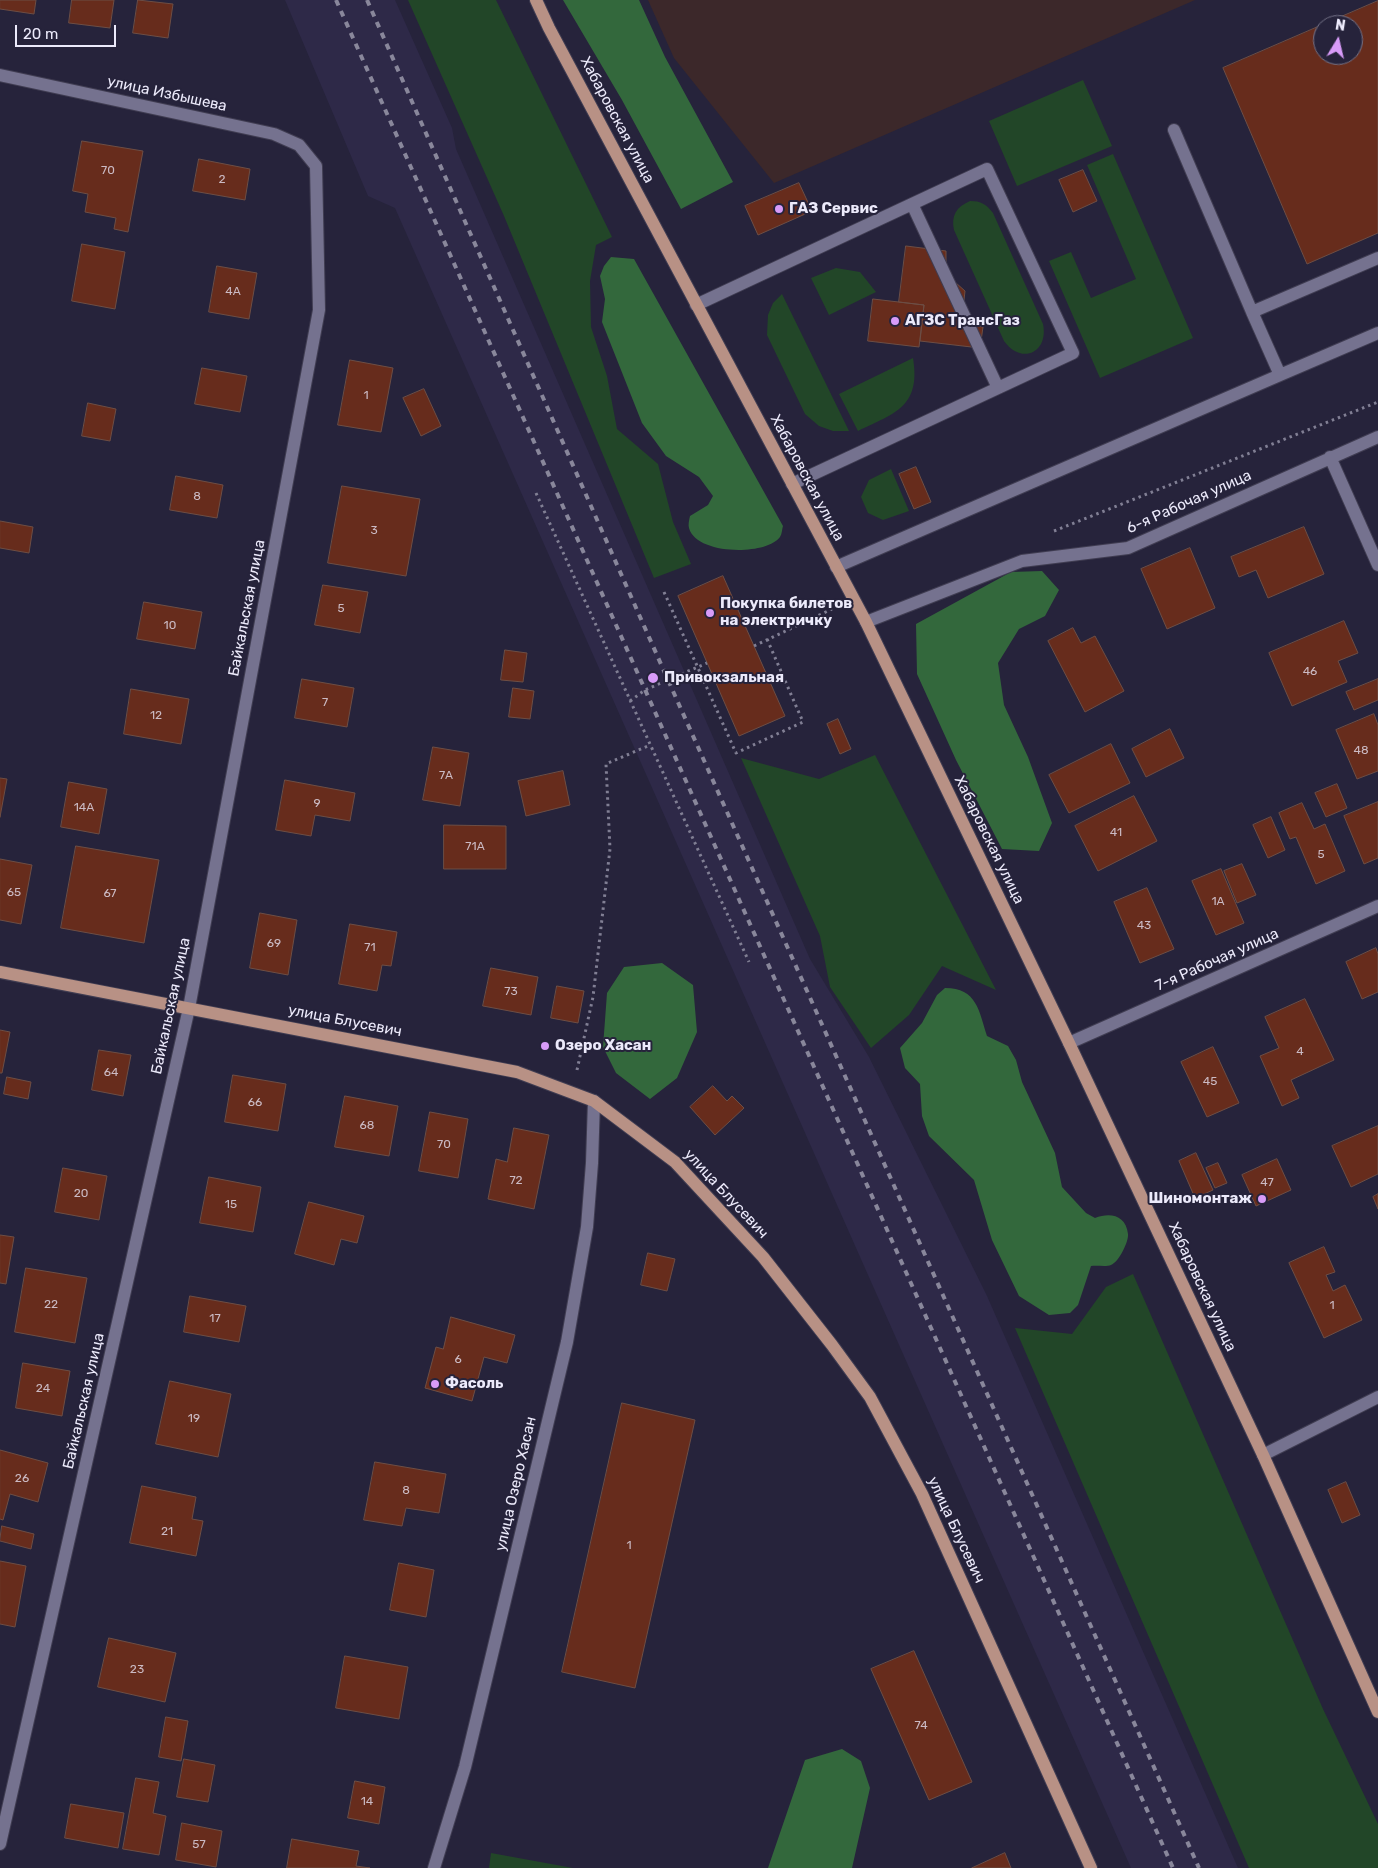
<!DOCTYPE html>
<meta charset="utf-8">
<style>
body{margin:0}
#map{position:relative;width:1378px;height:1868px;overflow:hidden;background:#26233b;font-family:Rubik,sans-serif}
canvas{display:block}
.north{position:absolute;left:1313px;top:15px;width:50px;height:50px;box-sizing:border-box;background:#26233b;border:1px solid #757388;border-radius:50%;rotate:9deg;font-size:14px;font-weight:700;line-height:20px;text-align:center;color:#eceafb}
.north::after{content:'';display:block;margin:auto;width:18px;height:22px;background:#d89bf8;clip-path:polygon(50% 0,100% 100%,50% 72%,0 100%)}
.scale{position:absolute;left:15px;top:25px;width:101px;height:22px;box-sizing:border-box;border:2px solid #eceafb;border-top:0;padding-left:6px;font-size:15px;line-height:18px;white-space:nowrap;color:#eceafb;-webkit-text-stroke:4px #26233b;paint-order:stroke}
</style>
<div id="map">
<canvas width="1378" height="1868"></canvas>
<div class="north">N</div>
<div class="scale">20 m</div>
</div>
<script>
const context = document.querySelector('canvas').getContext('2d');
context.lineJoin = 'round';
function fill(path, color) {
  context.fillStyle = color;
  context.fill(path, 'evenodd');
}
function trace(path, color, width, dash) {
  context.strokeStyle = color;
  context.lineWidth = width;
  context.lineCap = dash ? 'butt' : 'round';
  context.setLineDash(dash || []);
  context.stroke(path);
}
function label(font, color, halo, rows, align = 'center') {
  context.font = font + ' Rubik,sans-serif';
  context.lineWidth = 4;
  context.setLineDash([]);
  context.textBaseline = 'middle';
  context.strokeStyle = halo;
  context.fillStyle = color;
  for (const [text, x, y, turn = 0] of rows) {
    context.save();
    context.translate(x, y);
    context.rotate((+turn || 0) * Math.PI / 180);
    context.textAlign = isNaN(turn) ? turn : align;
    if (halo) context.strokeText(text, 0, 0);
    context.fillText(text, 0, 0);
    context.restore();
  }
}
const built = new Path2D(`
 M 285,0 L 395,0 L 452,128 L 456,149 L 810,959 L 869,1057 L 987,1296 L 1238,1868 L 1131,1868 L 395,208 L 368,196 Z`);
const industrial = new Path2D(`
 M 648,0 L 1195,0 L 774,183 L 674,58 Z`);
const green = new Path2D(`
 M 408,0 L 496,0 L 612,237 L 596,245 L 590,281 L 591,327 L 607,376 L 617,429 L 658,464 L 673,522 L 691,564 L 654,578 L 504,216 Z
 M 1083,80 L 1112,146 L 1017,186 L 989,121 Z
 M 1113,154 L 1193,338 L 1100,378 L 1049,261 L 1071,252 L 1091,298 L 1136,279 L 1087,165 Z
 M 970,201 C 981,201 986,204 993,213 L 1043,324 C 1049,353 1021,365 1004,341 L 954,230 C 951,216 956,207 970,201 Z
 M 836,268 L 860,272 L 876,292 L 829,315 L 811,278 Z
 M 782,294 L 849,431 L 833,431 L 819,426 L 805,414 L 767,335 L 768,315 L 773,303 Z
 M 913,358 C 921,407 895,413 858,431 L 839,394 Z
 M 891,469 L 909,511 L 883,520 L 868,513 L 861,497 L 869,480 Z
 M 875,755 L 996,990 L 942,966 L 909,1015 L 871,1048 L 830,987 L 820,936 L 741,758 L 819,779 Z
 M 1133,1274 L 1323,1709 L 1378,1824 L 1378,1868 L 1249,1868 L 1015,1328 L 1072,1334 L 1106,1287 Z
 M 491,1853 L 573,1868 L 489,1868 Z`);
const forest = new Path2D(`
 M 563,0 L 639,0 L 665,57 L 733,182 L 681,209 L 622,100 Z
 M 611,257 L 634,259 L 783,526 C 782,529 782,534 780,537 C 766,556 696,555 689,528 C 688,525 689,520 690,516 L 708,505 L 713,496 L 699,477 L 666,456 L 642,423 L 602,322 L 605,299 L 600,276 L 604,266 Z
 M 1042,571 L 1059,590 L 1045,616 L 1019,629 L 998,663 L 1004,705 L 1028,757 L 1052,823 L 1039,851 L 1002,849 L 956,760 L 917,674 L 916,624 L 1011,572 Z
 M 662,963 L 693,985 L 697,1032 L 677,1078 L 650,1099 L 616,1073 L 603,1047 L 607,993 L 624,967 Z
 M 945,988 C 977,988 979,1011 987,1036 L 1008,1046 L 1016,1060 L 1022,1082 L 1055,1153 L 1062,1187 L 1086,1213 L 1095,1218 C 1110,1212 1126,1215 1128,1234 C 1129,1241 1119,1262 1111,1265 C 1106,1267 1097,1265 1091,1266 L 1078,1305 L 1070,1313 L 1049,1315 L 1019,1296 L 992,1240 L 974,1180 L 929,1136 L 922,1116 L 920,1084 L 905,1068 L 900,1048 L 922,1023 L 937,995 Z
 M 842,1749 L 861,1761 L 870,1788 L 852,1868 L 768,1868 L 805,1760 Z`);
const building = new Path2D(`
 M 0,0 L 36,0 L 34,14 L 0,9 Z
 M 72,0 L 114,0 L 110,28 L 69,23 Z
 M 138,0 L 173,4 L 168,38 L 133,33 Z
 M 1378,1 L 1378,233 L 1307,264 L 1223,68 ZM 1323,25 L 1353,25 L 1353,55 L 1323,55 Z
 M 82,141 L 143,151 L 128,232 L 114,229 L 116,218 L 85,212 L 88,194 L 73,191 Z
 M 199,159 L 250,169 L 245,200 L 193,191 Z
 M 1083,170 L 1097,201 L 1073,212 L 1059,180 Z
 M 799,183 L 812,211 L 758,235 L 745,206 Z
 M 82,244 L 125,252 L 115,309 L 72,301 Z
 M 906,246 L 946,251 L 946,274 L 965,291 L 963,309 L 971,325 L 983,327 L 980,348 L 920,341 L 924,305 L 899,302 Z
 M 217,266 L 257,273 L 249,319 L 209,312 Z
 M 873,299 L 924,305 L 919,347 L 868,341 Z
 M 350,360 L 393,368 L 381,432 L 338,425 Z
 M 202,368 L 247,376 L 240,412 L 195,404 Z
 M 424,389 L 441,426 L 421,436 L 403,398 Z
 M 88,403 L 116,409 L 110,441 L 82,436 Z
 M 916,467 L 931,502 L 914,509 L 899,474 Z
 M 176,476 L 223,485 L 217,518 L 170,510 Z
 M 342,486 L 420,499 L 406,576 L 328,563 Z
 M 0,521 L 33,527 L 29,553 L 0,548 Z
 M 1304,527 L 1324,574 L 1268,598 L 1256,570 L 1239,577 L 1231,557 Z
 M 1190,548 L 1215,608 L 1167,629 L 1141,569 Z
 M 723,576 L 785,716 L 739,736 L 678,596 Z
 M 323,585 L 368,592 L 360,633 L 315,625 Z
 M 144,602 L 202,612 L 195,649 L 137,639 Z
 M 1344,621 L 1358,653 L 1338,661 L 1347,682 L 1292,706 L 1269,653 Z
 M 1073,628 L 1081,643 L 1095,636 L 1124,691 L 1085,712 L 1048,641 Z
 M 505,650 L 527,653 L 523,682 L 501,680 Z
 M 302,679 L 354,688 L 347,727 L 295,718 Z
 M 1378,679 L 1378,700 L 1354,710 L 1346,692 Z
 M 513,688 L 534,691 L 530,719 L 509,717 Z
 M 131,689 L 189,699 L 181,744 L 124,734 Z
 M 1374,714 L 1378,725 L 1378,771 L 1357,779 L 1336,730 Z
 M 838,719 L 851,749 L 840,754 L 827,724 Z
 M 1170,729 L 1184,758 L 1146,777 L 1132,749 Z
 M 1111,744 L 1130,783 L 1069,813 L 1049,775 Z
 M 433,747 L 469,753 L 460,806 L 423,800 Z
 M 563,771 L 570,805 L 526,816 L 518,781 Z
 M 0,778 L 7,779 L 0,817 Z
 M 285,780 L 355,793 L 350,821 L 315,815 L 311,836 L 276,830 Z
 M 69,782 L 107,789 L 99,834 L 61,827 Z
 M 1337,784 L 1347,808 L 1326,817 L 1315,793 Z
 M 1134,796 L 1157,841 L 1098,871 L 1075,826 Z
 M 1378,802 L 1378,858 L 1364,864 L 1344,816 Z
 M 1302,803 L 1314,829 L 1325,824 L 1345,871 L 1316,884 L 1296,837 L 1290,839 L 1279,813 Z
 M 1271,817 L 1285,850 L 1268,858 L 1253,825 Z
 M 444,825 L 506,826 L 506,869 L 444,869 Z
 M 76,846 L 159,860 L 144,943 L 61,928 Z
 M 0,859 L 32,865 L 21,924 L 0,920 Z
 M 1242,864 L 1256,895 L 1237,903 L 1224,871 Z
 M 1221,869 L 1244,923 L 1216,935 L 1192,881 Z
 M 1147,888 L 1174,949 L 1140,963 L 1114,902 Z
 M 260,913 L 297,920 L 288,975 L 250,968 Z
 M 350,924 L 397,932 L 391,966 L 382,965 L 377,991 L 339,984 Z
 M 1376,948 L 1378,954 L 1378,992 L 1362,999 L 1346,962 Z
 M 491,968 L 538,977 L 531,1015 L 483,1006 Z
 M 557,986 L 584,991 L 578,1023 L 551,1018 Z
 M 1305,999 L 1334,1060 L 1291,1080 L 1299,1098 L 1282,1106 L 1260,1056 L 1279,1048 L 1265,1017 Z
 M 0,1030 L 10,1032 L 2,1073 L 0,1073 Z
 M 1213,1047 L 1239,1103 L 1207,1117 L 1181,1062 Z
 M 99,1050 L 131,1055 L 123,1096 L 92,1090 Z
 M 233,1075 L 286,1084 L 278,1131 L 225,1122 Z
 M 7,1077 L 31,1082 L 28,1099 L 4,1094 Z
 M 713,1086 L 727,1101 L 732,1096 L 744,1108 L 715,1135 L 690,1107 Z
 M 345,1096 L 398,1106 L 389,1156 L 335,1147 Z
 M 430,1112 L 468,1119 L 458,1178 L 419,1171 Z
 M 1378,1126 L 1378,1174 L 1351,1187 L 1332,1146 Z
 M 514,1128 L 549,1135 L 534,1209 L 488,1199 L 496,1159 L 507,1162 Z
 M 1196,1153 L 1213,1190 L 1195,1198 L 1179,1161 Z
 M 1277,1159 L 1291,1190 L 1256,1206 L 1242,1175 Z
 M 1218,1163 L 1227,1183 L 1215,1188 L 1206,1168 Z
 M 63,1168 L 107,1176 L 99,1220 L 55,1212 Z
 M 209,1177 L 261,1187 L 253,1232 L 200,1223 Z
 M 1378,1194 L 1378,1209 L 1373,1197 Z
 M 309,1202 L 364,1216 L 357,1243 L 341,1239 L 334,1265 L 295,1254 Z
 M 0,1235 L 14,1237 L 6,1284 L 0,1283 Z
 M 1324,1247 L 1335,1272 L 1326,1275 L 1333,1291 L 1345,1285 L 1362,1320 L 1324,1338 L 1289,1263 Z
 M 648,1253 L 675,1259 L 667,1291 L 641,1285 Z
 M 26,1268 L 87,1278 L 75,1343 L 15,1332 Z
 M 190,1296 L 246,1306 L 239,1342 L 184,1332 Z
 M 451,1317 L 515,1335 L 507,1363 L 484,1357 L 472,1401 L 425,1388 L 436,1347 L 443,1349 Z
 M 23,1363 L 70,1371 L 62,1416 L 16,1408 Z
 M 170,1381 L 231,1394 L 218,1457 L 156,1444 Z
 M 622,1403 L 695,1420 L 635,1688 L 562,1672 Z
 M 0,1450 L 48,1463 L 38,1502 L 10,1494 L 3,1520 L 0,1519 Z
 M 375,1462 L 446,1474 L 439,1513 L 406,1508 L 402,1526 L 364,1520 Z
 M 1346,1482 L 1360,1515 L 1342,1523 L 1328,1490 Z
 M 142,1486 L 196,1497 L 192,1519 L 203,1521 L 196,1556 L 130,1543 Z
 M 2,1526 L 34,1534 L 31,1549 L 0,1541 Z
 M 0,1561 L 26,1566 L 15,1627 L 0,1624 Z
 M 399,1563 L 434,1570 L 426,1617 L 390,1610 Z
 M 109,1638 L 176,1653 L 165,1702 L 98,1687 Z
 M 914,1651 L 972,1782 L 929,1800 L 871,1669 Z
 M 345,1656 L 408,1667 L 399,1719 L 336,1708 Z
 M 166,1717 L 188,1721 L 181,1761 L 159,1757 Z
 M 184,1759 L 215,1765 L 208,1802 L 177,1797 Z
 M 136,1778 L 159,1782 L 153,1813 L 166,1816 L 159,1855 L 123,1849 Z
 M 355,1781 L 385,1787 L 379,1824 L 348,1818 Z
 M 71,1804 L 124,1813 L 118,1848 L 65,1838 Z
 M 182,1823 L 222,1831 L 216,1867 L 176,1860 Z
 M 292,1839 L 359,1851 L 356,1866 L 370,1868 L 287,1868 Z
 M 1005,1853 L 1011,1868 L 972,1868 Z`);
const path = new Path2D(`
 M 536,493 L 749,962
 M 1054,531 L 1378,402
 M 664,592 L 736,753 L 803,722 L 767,639
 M 754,646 L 832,609
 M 630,701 L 645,690 L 707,663
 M 577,1070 L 593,997 L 610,849 L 606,764 L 650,745`);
const minor = new Path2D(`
 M 0,75 L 274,134 L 299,145 L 316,166 L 319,310 L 189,1008 L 0,1844
 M 1174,130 L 1252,312
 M 912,204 L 987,169 L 1073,353 L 998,388
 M 1378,258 L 1252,312 L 1280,375 L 1378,333
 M 696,305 L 912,204 L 998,388 L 792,484
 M 1330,457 L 1378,565
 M 836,567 L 1280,375
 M 866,622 L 1022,561 L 1128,548 L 1378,437
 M 1069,1043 L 1378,906
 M 1263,1455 L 1378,1397
 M 434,1868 L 465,1767 L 567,1342 L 587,1227 L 592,1163 L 594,1101`);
const major = new Path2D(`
 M 536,0 L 549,28 L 866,622 L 1069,1043 L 1263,1455 L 1378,1712
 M 0,972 L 517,1072 L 594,1101 L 675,1162 L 763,1257 L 832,1345 L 870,1397 L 922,1494 L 1091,1868`);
const rail = new Path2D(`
 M 336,0 L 1173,1868
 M 367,0 L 664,671 L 1199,1868`);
const markers = [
 [779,209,5,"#d89bf8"],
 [895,321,5,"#d89bf8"],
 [710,613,5,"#d89bf8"],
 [653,678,6,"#d89bf8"],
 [545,1046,5,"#d89bf8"],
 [1262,1199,5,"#d89bf8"],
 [435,1384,5,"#d89bf8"]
];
const numberNames = [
 ["70",108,171],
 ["2",222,180],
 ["4А",233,292],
 ["1",366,396],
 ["8",197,497],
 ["3",374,531],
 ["5",341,609],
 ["10",170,626],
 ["46",1310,672],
 ["7",325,703],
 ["12",156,716],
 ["48",1361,751],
 ["7А",446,776],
 ["9",317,804],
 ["14А",84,808],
 ["41",1116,833],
 ["71А",475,847],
 ["5",1321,855],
 ["65",14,893],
 ["67",110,894],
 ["1А",1218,902],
 ["43",1144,926],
 ["69",274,944],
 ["71",370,948],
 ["73",511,992],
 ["4",1300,1052],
 ["64",111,1073],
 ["45",1210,1082],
 ["66",255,1103],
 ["68",367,1126],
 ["70",444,1145],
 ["72",516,1181],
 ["47",1267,1183],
 ["20",81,1194],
 ["15",231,1205],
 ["22",51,1305],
 ["1",1332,1306],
 ["17",215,1319],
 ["6",458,1360],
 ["24",43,1389],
 ["19",194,1419],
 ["26",22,1479],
 ["8",406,1491],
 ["21",167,1532],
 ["1",629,1546],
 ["23",137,1670],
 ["74",921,1726],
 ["14",367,1802],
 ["57",199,1845]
];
const streetNames = [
 ["улица Избышева",167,94,12],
 ["Хабаровская улица",617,120,62],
 ["Хабаровская улица",807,478,62],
 ["6-я Рабочая улица",1189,502,-24],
 ["Байкальская улица",247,608,-79],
 ["Хабаровская улица",989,840,64],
 ["7-я Рабочая улица",1217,960,-24],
 ["Байкальская улица",171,1006,-78],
 ["улица Блусевич",345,1021,11],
 ["улица Блусевич",726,1194,47],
 ["Хабаровская улица",1202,1287,65],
 ["Байкальская улица",84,1401,-77],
 ["улица Озеро Хасан",516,1484,-77],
 ["улица Блусевич",956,1530,65]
];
const poiNames = [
 ["ГАЗ Сервис",789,209],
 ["АГЗС ТрансГаз",905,321],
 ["Покупка билетов",720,604],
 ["на электричку",720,621],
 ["Привокзальная",664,678],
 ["Озеро Хасан",555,1046],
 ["Шиномонтаж",1252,1199,"right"],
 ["Фасоль",445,1384]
];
fill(built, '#2e2948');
fill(industrial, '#3c282a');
fill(green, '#224628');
fill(forest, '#33683c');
fill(building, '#672c1c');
trace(building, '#6d4e45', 1);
trace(minor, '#403d52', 14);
trace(major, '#403d52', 14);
trace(path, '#817f94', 3, [2.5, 4]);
trace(minor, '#75728f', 12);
trace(major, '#b89185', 12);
trace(rail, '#89879b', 4, [6, 6]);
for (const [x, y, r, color] of markers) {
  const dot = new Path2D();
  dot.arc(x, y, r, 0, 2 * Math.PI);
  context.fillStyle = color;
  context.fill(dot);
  trace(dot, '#26233b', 2);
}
label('12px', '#cbbac3', null, numberNames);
label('15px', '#eceafb', '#26233b', streetNames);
label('bold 15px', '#eceafb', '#26233b', poiNames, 'left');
</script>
